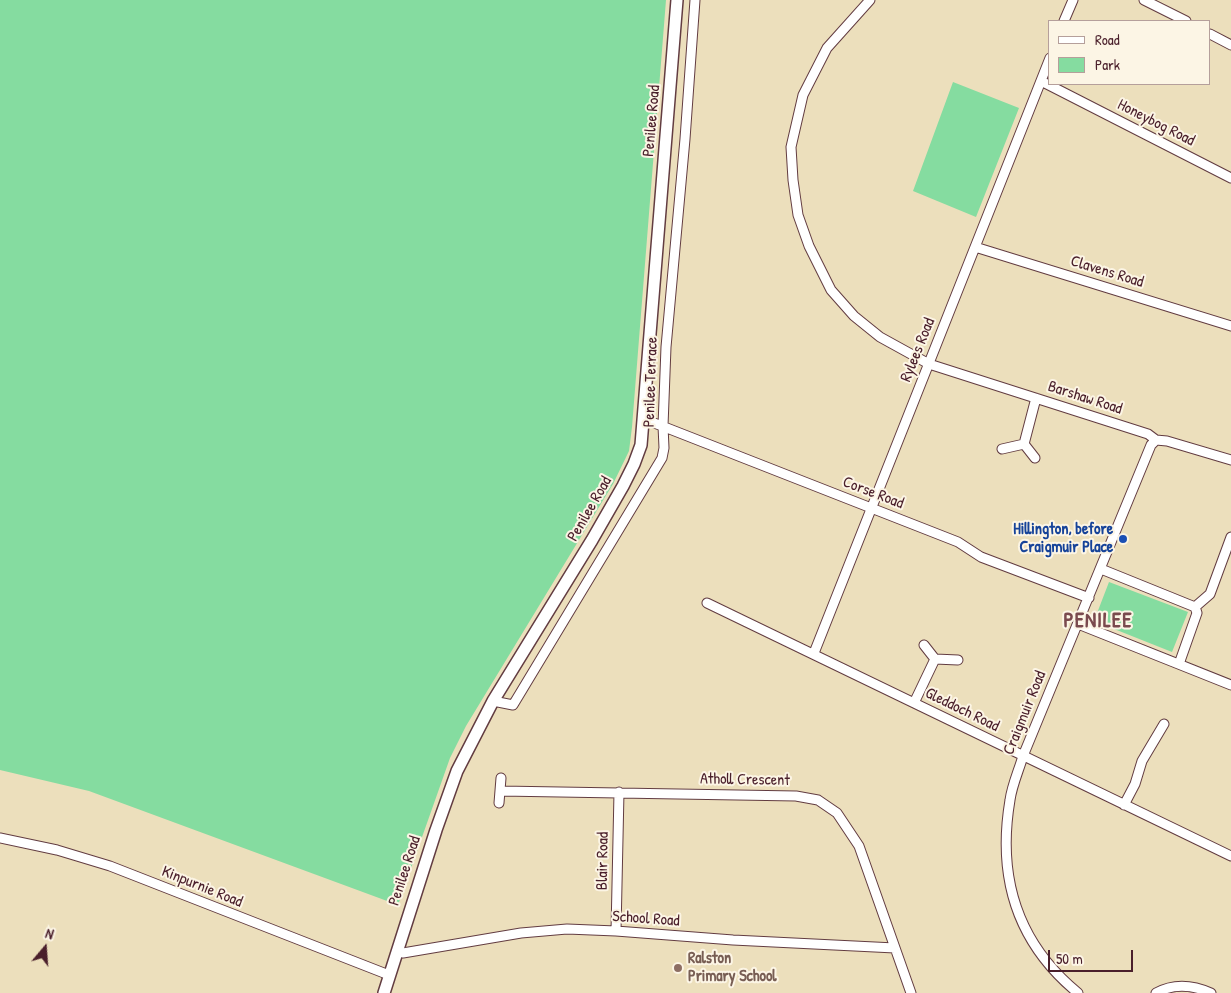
<!DOCTYPE html>
<style>
body{margin:0}
#map{position:relative;width:1231px;height:993px;overflow:hidden;background:#ecdfbc;font-family:"Patrick Hand",sans-serif}
canvas{display:block}
.legend{position:absolute;left:1048px;top:20px;width:162px;height:65px;box-sizing:border-box;background:#fcf5e5;border:1px solid #b59f9b;margin:0;padding:6px 9px;list-style:none;font-size:15px;color:#4a1f2b}
.legend li{display:flex;align-items:center;gap:10px;height:25px}
.legend b{width:25px;border:1px solid #b59f9b}
.north{position:absolute;left:20px;top:923px;width:50px;height:50px;-webkit-text-stroke:4px #fcf5e5;paint-order:stroke;rotate:18deg;font-size:14px;font-weight:700;line-height:20px;text-align:center;color:#4a1f2b}
.north::after{content:'';display:block;margin:auto;width:18px;height:22px;background:#4a1f2b;clip-path:polygon(50% 0,100% 100%,50% 72%,0 100%)}
.scale{position:absolute;left:1048px;top:950px;width:85px;height:22px;box-sizing:border-box;border:2px solid #4a1f2b;border-top:0;padding-left:6px;font-size:15px;line-height:18px;white-space:nowrap;color:#4a1f2b;-webkit-text-stroke:4px #fcf5e5;paint-order:stroke}
</style>
<div id="map">
<canvas width="1231" height="993"></canvas>
<ul class="legend">
<li><b style="height:6px;background:#fff"></b>Road</li>
<li><b style="height:14px;background:#85dca0"></b>Park</li>
</ul>
<div class="north">N</div>
<div class="scale">50 m</div>
</div>
<script>
const context = document.querySelector('canvas').getContext('2d');
context.lineJoin = 'round';
function fill(path, color) {
  context.fillStyle = color;
  context.fill(path, 'evenodd');
}
function trace(path, color, width, dash) {
  context.strokeStyle = color;
  context.lineWidth = width;
  context.lineCap = dash ? 'butt' : 'round';
  context.setLineDash(dash || []);
  context.stroke(path);
}
function label(font, color, halo, rows, align = 'center') {
  context.font = font + ' "Patrick Hand",sans-serif';
  context.lineWidth = 4;
  context.setLineDash([]);
  context.textBaseline = 'middle';
  context.strokeStyle = halo;
  context.fillStyle = color;
  for (const [text, x, y, turn = 0] of rows) {
    context.save();
    context.translate(x, y);
    context.rotate((+turn || 0) * Math.PI / 180);
    context.textAlign = isNaN(turn) ? turn : align;
    if (halo) context.strokeText(text, 0, 0);
    context.fillText(text, 0, 0);
    context.restore();
  }
}
const green = new Path2D(`
 M 0,0 L 666,0 L 632,427 L 629,451 L 613,484 L 466,726 L 450,758 L 398,905 L 89,791 L 0,770 Z
 M 953,82 L 1019,108 L 976,217 L 913,191 Z
 M 1109,582 L 1188,612 L 1172,652 L 1094,621 Z`);
const minor = new Path2D(`
 M 870,0 L 827,48 L 803,95 L 791,147 L 793,180 L 798,215 L 809,246 L 831,290 L 854,316 L 880,337 L 929,364 L 1148,434 L 1156,440 L 1167,441 L 1231,460
 M 1144,0 L 1186,21
 M 1064,21 L 1073,0
 M 1210,34 L 1231,45
 M 1041,81 L 1231,178
 M 975,247 L 1231,326
 M 644,419 L 958,542 L 981,557 L 1089,598
 M 1024,444 L 1036,398
 M 1002,449 L 1024,444 L 1035,458
 M 1101,569 L 1195,607
 M 707,603 L 1231,856
 M 1195,607 L 1210,594 L 1231,537
 M 1078,624 L 1231,685
 M 924,645 L 935,659 L 958,660
 M 814,653 L 1050,58
 M 1179,664 L 1197,613 L 1195,607
 M 493,701 L 513,705 L 662,458 L 664,448 L 663,426 L 666,347 L 685,139 L 695,0
 M 914,703 L 935,659
 M 501,791 L 796,796 L 818,800 L 837,813 L 859,846 L 911,993
 M 499,803 L 501,778
 M 1124,805 L 1135,784 L 1142,761 L 1164,724
 M 0,838 L 57,850 L 110,866 L 389,975
 M 616,931 L 619,792
 M 397,951 L 403,953 L 521,933 L 567,929 L 616,931 L 733,940 L 895,948
 M 1078,993 C 1017,943 997,877 1010,800 C 1012,785 1019,770 1023,756 L 1151,445 L 1156,440
 M 1156,993 C 1174,983 1193,985 1211,993`);
const tertiary = new Path2D(`
 M 384,993 L 436,830 L 457,771 L 493,701 L 592,540 L 623,486 L 634,464 L 641,445 L 677,0`);
const markers = [
 [1123,539,5,"#1a4fb4"],
 [678,968,5,"#8d6e63"]
];
const streetNames = [
 ["Penilee Road",652,121,-85],
 ["Honeybog Road",1156,123,27],
 ["Clavens Road",1107,272,17],
 ["Rylees Road",918,350,-68],
 ["Penilee Terrace",651,382,-88],
 ["Barshaw Road",1085,398,18],
 ["Corse Road",873,493,21],
 ["Penilee Road",590,509,-60],
 ["Gleddoch Road",962,710,26],
 ["Craigmuir Road",1025,713,-68],
 ["Atholl Crescent",745,780,1],
 ["Blair Road",603,861,-89],
 ["Penilee Road",405,871,-72],
 ["Kinpurnie Road",202,887,22],
 ["School Road",646,919,4]
];
const transitNames = [
 ["Hillington, before",1113,530],
 ["Craigmuir Place",1113,548]
];
const educationNames = [
 ["Ralston",688,959],
 ["Primary School",688,977]
];
const districtNames = [
 ["PENILEE",1098,621]
];
fill(green, '#85dca0');
trace(minor, '#623c41', 11);
trace(tertiary, '#623c41', 14);
trace(minor, '#fff', 9);
trace(tertiary, '#fff', 11);
for (const [x, y, r, color] of markers) {
  const dot = new Path2D();
  dot.arc(x, y, r, 0, 2 * Math.PI);
  context.fillStyle = color;
  context.fill(dot);
  trace(dot, '#fcf5e5', 2);
}
label('16px', '#4a1f2b', '#fcf5e5', streetNames);
label('bold 16px', '#164399', '#fcf5e5', transitNames, 'right');
label('bold 16px', '#785e54', '#fcf5e5', educationNames, 'left');
context.letterSpacing = '1px';
label('bold 21px', '#7a4a4e', '#fcf5e5', districtNames);
context.letterSpacing = '0px';
</script>
